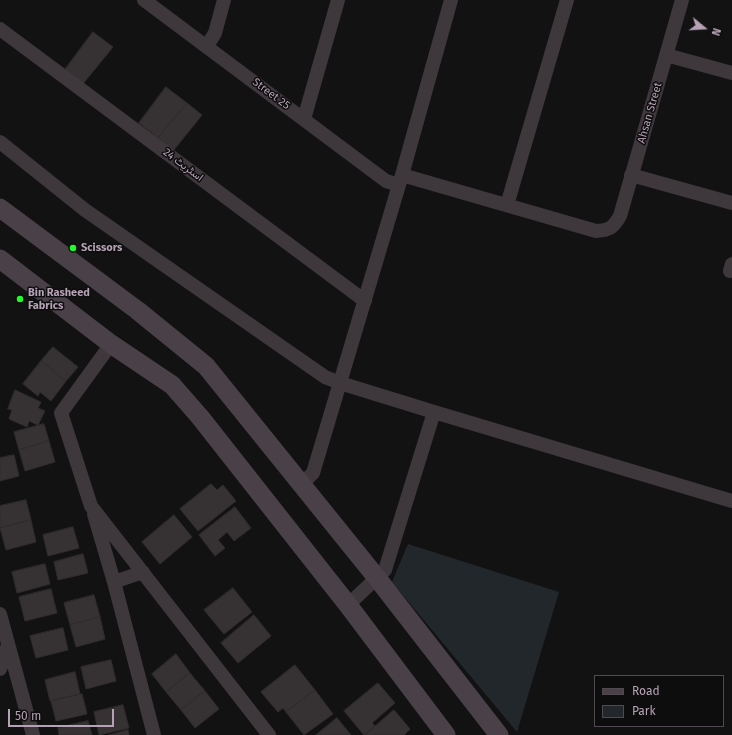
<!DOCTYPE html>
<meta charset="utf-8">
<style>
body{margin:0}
#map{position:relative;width:732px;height:735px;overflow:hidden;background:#131213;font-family:"Fira Sans",sans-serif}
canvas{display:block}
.legend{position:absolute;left:594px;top:675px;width:130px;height:52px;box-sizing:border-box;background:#0e0d0e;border:1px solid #514950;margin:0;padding:5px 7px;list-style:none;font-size:12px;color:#b5a2b4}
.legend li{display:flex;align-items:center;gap:8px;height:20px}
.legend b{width:20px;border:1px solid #514950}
.north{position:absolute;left:684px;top:8px;width:40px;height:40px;-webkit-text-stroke:3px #0e0d0e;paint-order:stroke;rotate:108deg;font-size:11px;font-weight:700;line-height:16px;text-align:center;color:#b5a2b4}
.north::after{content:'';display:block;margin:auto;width:14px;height:18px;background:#b5a2b4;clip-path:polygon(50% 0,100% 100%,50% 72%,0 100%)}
.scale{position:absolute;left:8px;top:709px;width:106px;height:18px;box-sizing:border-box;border:2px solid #b5a2b4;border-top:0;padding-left:5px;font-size:12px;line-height:14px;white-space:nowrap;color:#b5a2b4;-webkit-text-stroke:3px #0e0d0e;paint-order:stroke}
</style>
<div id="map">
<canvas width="732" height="735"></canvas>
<ul class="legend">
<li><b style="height:5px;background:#494048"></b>Road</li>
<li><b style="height:11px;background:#22272b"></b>Park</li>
</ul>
<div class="north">N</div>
<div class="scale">50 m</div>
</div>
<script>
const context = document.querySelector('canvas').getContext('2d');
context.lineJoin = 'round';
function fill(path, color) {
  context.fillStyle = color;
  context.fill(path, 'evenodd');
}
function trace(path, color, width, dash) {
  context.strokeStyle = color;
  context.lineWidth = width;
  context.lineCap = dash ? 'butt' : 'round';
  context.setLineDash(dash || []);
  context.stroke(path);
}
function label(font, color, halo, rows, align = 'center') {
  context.font = font + ' "Fira Sans",Vazirmatn,sans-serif';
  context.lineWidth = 3;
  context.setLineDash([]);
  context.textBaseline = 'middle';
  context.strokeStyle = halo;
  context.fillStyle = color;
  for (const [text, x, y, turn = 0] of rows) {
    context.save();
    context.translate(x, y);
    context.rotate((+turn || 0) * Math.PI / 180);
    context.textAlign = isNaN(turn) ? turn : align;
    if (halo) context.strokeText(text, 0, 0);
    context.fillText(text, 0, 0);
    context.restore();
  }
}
const green = new Path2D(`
 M 408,544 L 559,592 L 517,732 L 392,582 Z`);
const building = new Path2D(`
 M 93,32 L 113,47 L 82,85 L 64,71 Z
 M 166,87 L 187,103 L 158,138 L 139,123 Z
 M 187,103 L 202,115 L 173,151 L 158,138 Z
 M 53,347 L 78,367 L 66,381 L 41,361 Z
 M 41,361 L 66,381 L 51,401 L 40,392 L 38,396 L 23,384 Z
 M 15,390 L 41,402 L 38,408 L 45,411 L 38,425 L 29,421 L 27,427 L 9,419 L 12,410 L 8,409 Z
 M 44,424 L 49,441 L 19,450 L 14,432 Z
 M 49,441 L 55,462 L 25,471 L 19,450 Z
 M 14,455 L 19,476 L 0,481 L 0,458 Z
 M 211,484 L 217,490 L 223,485 L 236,501 L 198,531 L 180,509 Z
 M 26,500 L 31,520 L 0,528 L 0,506 Z
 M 235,507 L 251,528 L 234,541 L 227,532 L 218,540 L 225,548 L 215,556 L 199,535 Z
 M 174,515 L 192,537 L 160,564 L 142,542 Z
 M 31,520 L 36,542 L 6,550 L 0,528 Z
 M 73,527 L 79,548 L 48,556 L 43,535 Z
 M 83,554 L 88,573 L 58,580 L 54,562 Z
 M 45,564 L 50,584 L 17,593 L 12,572 Z
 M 233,588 L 252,612 L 224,634 L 204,610 Z
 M 51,589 L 57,613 L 25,621 L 19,597 Z
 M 94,595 L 100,617 L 70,625 L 64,603 Z
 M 254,615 L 271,636 L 238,663 L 221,643 Z
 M 100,617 L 105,639 L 76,647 L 70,625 Z
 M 63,628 L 68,650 L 36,658 L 30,636 Z
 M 176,654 L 190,673 L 166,692 L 152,674 Z
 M 111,660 L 116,681 L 86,689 L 81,667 Z
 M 295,665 L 315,690 L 286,712 L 283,708 L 278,712 L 261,692 Z
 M 75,672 L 80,694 L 50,701 L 45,680 Z
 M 190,673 L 205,691 L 181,710 L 166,692 Z
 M 378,683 L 395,703 L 372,723 L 375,726 L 364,735 L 344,711 Z
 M 315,690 L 333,714 L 304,735 L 286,712 Z
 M 205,691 L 219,709 L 195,728 L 181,710 Z
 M 82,694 L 87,714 L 56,721 L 51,701 Z
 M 123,705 L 129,728 L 99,735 L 94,712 Z
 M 394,710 L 410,729 L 404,735 L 365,735 Z
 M 337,718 L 351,735 L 316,735 Z
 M 88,721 L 92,735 L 59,735 L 58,728 Z
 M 128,730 L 129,735 L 109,735 Z`);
const street = new Path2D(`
 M 144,0 L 386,181 L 399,185
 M 0,29 L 365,301
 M 207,46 L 215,33 L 224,0
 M 666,55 L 732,73
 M 304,119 L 338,0
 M 0,142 L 85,210 L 325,377 L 340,383 L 434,412 L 732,501
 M 402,175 L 596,231 C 610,230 613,228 620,216 L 682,0
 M 631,175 L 732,203
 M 507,205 L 567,0
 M 730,271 L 732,264
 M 111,344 L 61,413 L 91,506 L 269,735
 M 302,484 L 313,473 L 402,175 L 451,0
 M 94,514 L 114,582
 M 143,572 L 114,582 L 154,735
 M 348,605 L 385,570 L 434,412
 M 0,614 L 33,735
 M 0,669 L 8,645`);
const secondary = new Path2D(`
 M 0,208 L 137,310 L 206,366 L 377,578 L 499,735
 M 0,259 L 111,344 L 172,385 L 200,417 L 348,605 L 446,735`);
const markers = [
 [73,248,4,"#22fb29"],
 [20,299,4,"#22fb29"]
];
const streetNames = [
 ["Street 25",271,94,37],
 ["Ahsan Street",650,113,-74],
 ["اسٹریٹ 24",183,165,37]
];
const poiNames = [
 ["Scissors",81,248],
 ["Bin Rasheed",28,293],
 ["Fabrics",28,306]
];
fill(green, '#22272b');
fill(building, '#363234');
trace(building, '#302c2e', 1);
trace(street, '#3e373c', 14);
trace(secondary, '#494048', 19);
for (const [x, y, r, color] of markers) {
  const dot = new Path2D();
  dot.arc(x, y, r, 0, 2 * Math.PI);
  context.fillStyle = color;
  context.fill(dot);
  trace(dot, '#0e0d0e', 1.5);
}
label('11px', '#b5a2b4', '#0e0d0e', streetNames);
label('bold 11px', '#b5a2b4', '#0e0d0e', poiNames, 'left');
</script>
